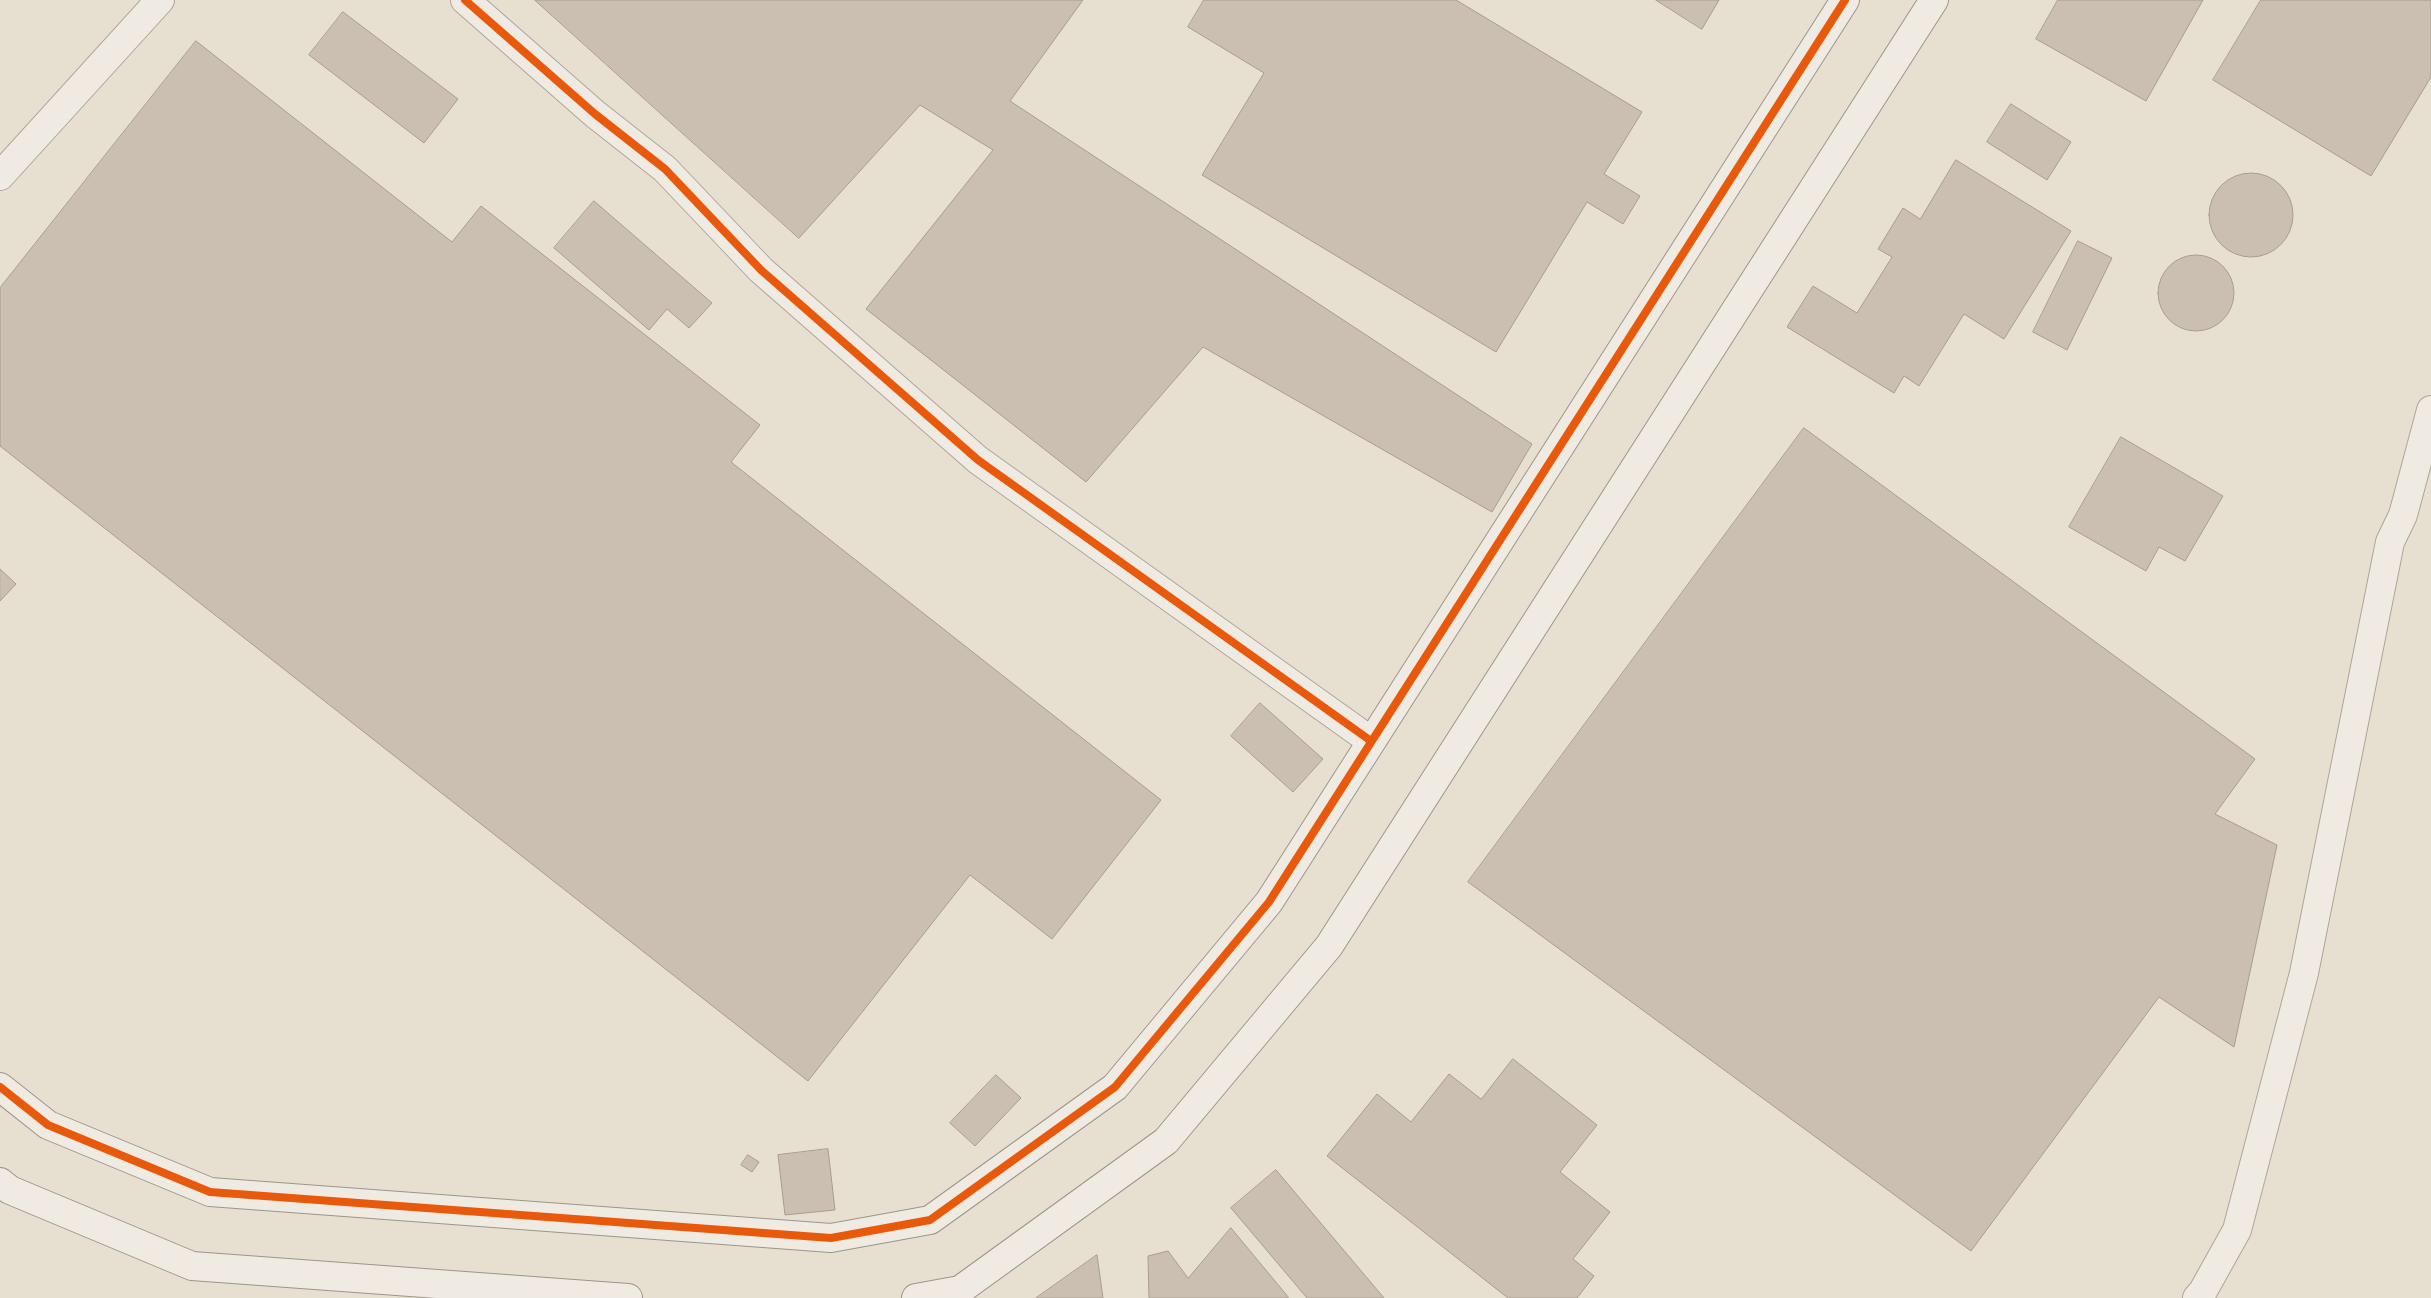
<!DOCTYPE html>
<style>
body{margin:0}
canvas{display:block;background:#e7e0d1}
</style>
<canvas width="2431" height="1298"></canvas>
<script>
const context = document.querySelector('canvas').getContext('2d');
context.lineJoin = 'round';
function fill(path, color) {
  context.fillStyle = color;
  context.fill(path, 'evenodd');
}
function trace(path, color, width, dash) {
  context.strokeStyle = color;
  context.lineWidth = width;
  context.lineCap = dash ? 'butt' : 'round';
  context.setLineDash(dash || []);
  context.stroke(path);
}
const building = new Path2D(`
 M 535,0 L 1083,0 L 1010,101 L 1532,444 L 1492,512 L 1203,347 L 1086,482 L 866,309 L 993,150 L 920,105 L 799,238 Z
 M 1204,0 L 1456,0 L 1642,112 L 1604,174 L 1640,196 L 1623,224 L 1587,202 L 1496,352 L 1202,175 L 1264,73 L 1188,27 Z
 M 1656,0 L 1719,0 L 1702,29 Z
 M 2058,0 L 2203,0 L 2146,101 L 2036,39 Z
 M 2261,0 L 2431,0 L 2431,77 L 2371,176 L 2213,80 Z
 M 343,12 L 458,99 L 424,143 L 309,55 Z
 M 196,41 L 452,242 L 481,206 L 760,425 L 731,462 L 1161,800 L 1052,939 L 970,875 L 808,1081 L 0,446 L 0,288 Z
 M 2011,104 L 2071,142 L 2047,180 L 1987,142 Z
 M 1956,160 L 2071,231 L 2004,339 L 1964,314 L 1919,386 L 1904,376 L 1894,393 L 1787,327 L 1813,286 L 1857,313 L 1892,257 L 1878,249 L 1903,208 L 1920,219 Z
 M2209 215a42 42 0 1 1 84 0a42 42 0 1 1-84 0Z
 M 594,201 L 712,303 L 689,328 L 667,309 L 649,330 L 554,248 Z
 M 2078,241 L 2112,258 L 2067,350 L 2033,332 Z
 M2158 293a38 38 0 1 1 76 0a38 38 0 1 1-76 0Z
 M 1804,428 L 2255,759 L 2215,814 L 2277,845 L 2234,1047 L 2159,997 L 1971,1251 L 1468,882 Z
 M 2121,437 L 2223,496 L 2185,561 L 2159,547 L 2146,571 L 2069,527 Z
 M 0,569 L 16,584 L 0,601 Z
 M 1260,703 L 1323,759 L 1293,792 L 1231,736 Z
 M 1513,1059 L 1597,1125 L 1560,1172 L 1610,1212 L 1573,1259 L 1594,1276 L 1577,1298 L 1508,1298 L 1327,1156 L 1377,1094 L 1411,1122 L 1449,1074 L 1481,1099 Z
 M 996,1075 L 1021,1098 L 975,1146 L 950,1123 Z
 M 828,1149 L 835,1210 L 785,1215 L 778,1155 Z
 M 748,1155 L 759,1162 L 752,1172 L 741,1165 Z
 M 1276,1170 L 1384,1298 L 1307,1298 L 1231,1208 Z
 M 1231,1228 L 1289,1298 L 1149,1298 L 1148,1256 L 1168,1251 L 1188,1278 Z
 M 1097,1255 L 1103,1298 L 1036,1298 Z`);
const street = new Path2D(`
 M 465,0 L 595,114 L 665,169 L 761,270 L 978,460 L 1371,741
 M 0,176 L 160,0
 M 2197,1298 L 2203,1291 L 2237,1230 L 2304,973 L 2390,542 L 2403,515 L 2431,410`);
const secondary = new Path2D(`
 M 0,1087 L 48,1125 L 210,1192 L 831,1238 L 930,1220 L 1115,1087 L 1269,902 L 1845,0
 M 0,1182 L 10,1190 L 192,1266 L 628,1298
 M 916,1298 L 960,1290 L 1166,1141 L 1329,946 L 1934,0`);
const cycleway = new Path2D(`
 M 465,0 L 595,114 L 665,169 L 761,270 L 978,460 L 1371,741
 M 0,1087 L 48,1125 L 210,1192 L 831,1238 L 930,1220 L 1115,1087 L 1269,902 L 1845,0`);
fill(building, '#cbbfb2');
trace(building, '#a89c90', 1);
trace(street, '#ada599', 30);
trace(secondary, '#9c958a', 30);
trace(street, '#efebe3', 28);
trace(secondary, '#efebe3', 28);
trace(cycleway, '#e8590c', 8);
</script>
